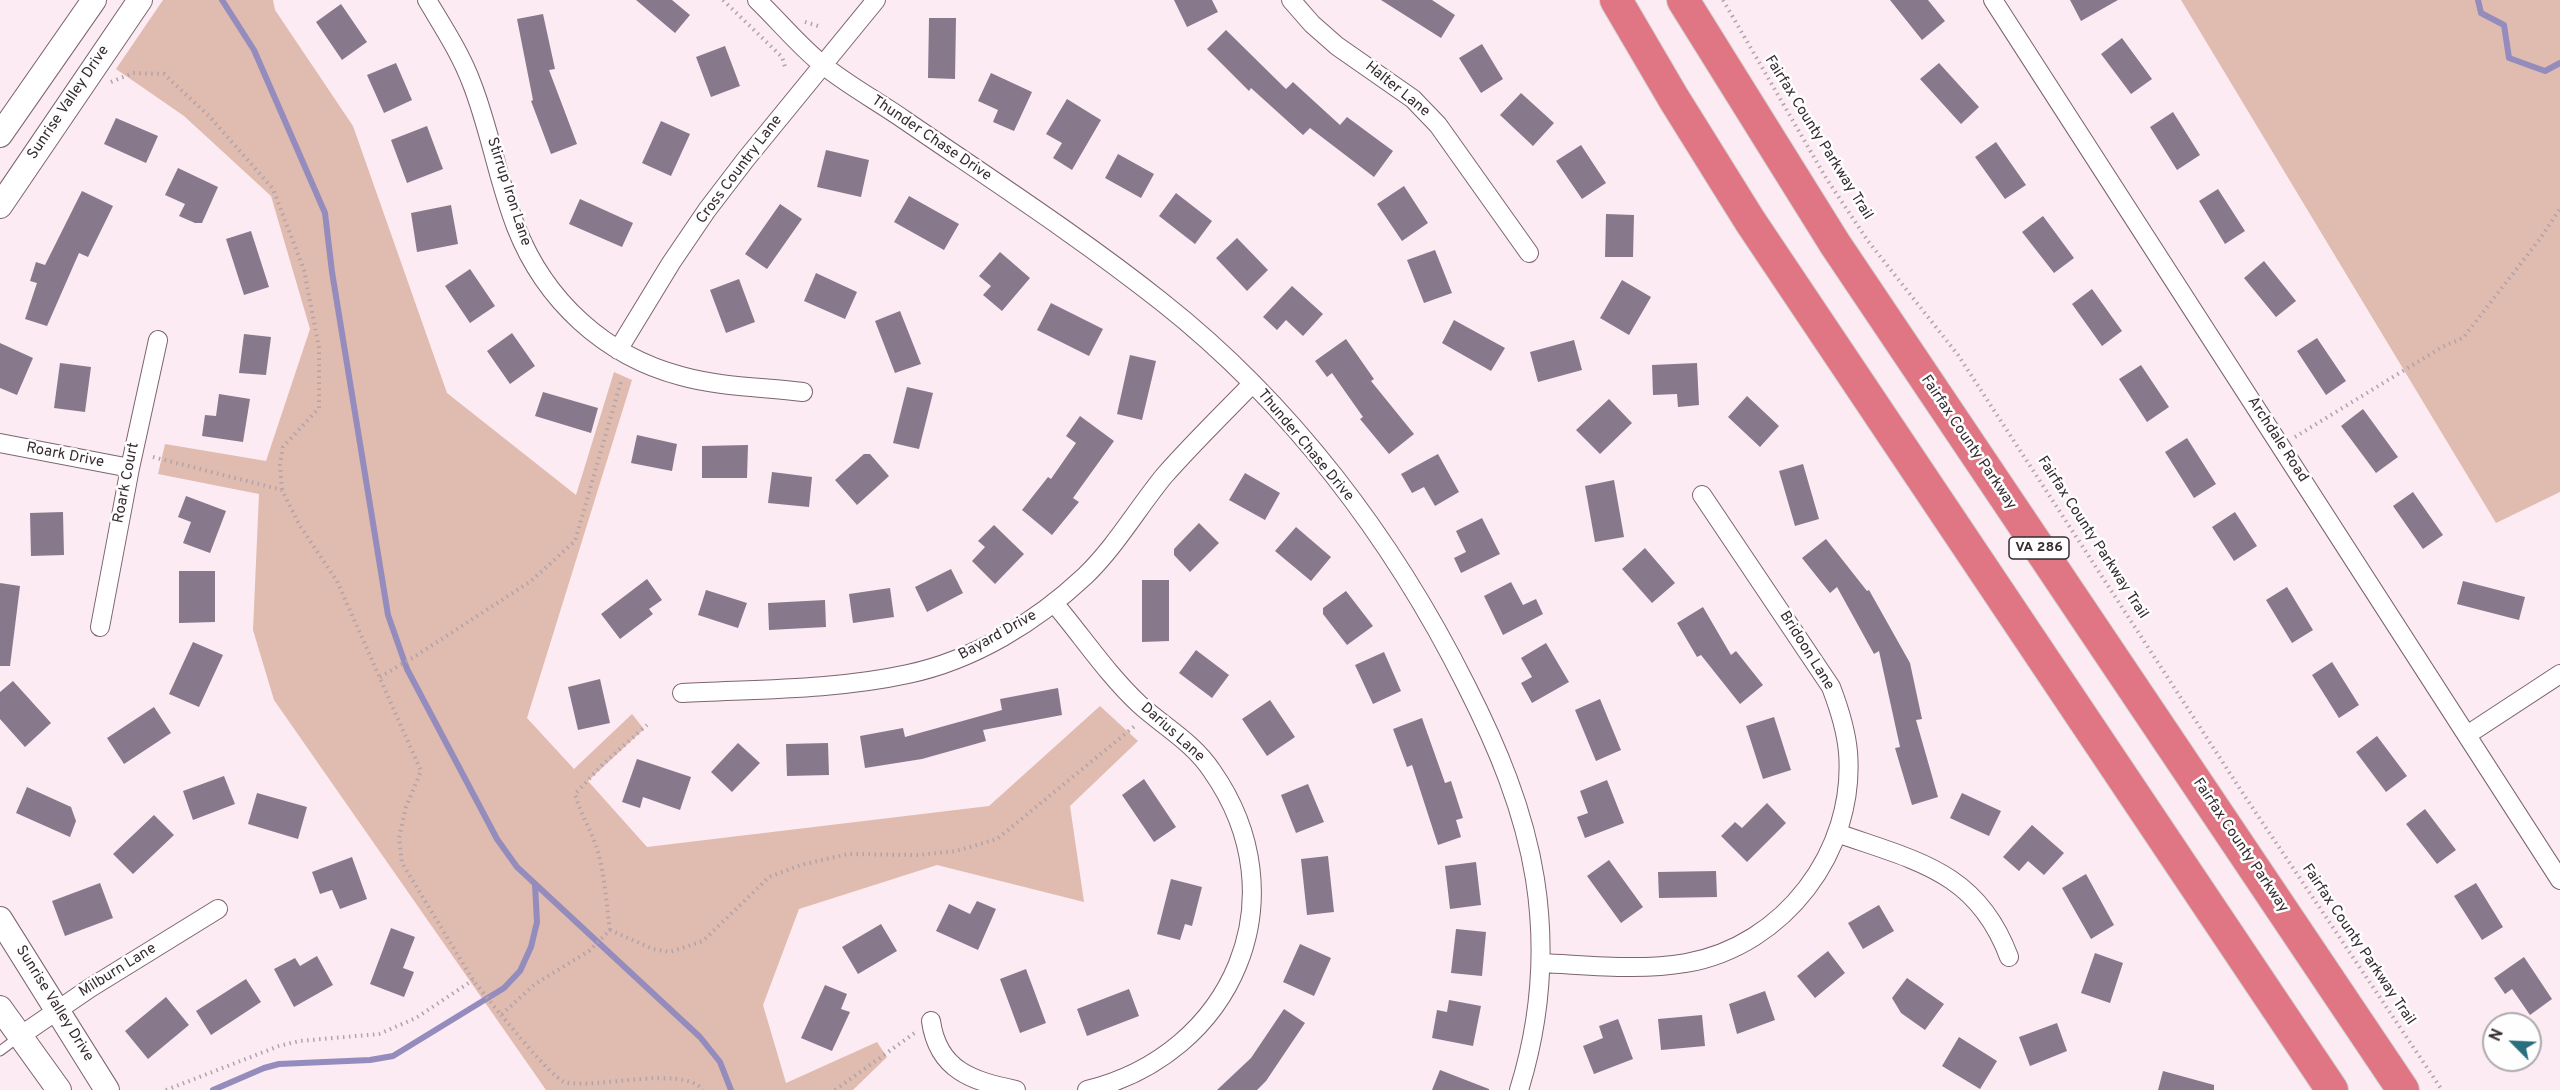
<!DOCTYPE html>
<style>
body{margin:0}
#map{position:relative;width:2560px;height:1090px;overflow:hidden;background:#fcebf3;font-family:Overpass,sans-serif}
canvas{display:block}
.north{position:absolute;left:2482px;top:1012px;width:60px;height:60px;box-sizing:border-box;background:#fefefe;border:2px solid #aeaaac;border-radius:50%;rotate:294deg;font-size:16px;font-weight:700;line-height:24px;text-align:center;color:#352b30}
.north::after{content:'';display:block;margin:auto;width:21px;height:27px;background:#296f7d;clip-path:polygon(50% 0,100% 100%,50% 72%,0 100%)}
</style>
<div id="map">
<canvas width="2560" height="1090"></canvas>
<div class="north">N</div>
</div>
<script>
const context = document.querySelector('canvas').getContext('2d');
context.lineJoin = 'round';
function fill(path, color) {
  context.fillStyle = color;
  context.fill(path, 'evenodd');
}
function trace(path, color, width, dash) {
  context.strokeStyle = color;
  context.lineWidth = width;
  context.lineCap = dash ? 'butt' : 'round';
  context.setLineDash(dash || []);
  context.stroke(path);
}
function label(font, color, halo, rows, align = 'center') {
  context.font = font + ' Overpass,sans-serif';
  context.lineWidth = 5;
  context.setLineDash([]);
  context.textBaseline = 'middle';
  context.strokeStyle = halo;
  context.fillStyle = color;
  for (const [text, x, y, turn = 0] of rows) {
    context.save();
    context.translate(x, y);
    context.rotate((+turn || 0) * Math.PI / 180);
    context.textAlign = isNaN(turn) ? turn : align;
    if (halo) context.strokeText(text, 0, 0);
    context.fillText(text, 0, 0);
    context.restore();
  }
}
const green = new Path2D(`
 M 163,0 L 273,0 L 275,10 L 353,126 L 447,393 L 576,495 L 614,372 L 632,380 L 527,718 L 574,769 L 632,714 L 644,729 L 588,781 L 647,847 L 989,806 L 1100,706 L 1138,741 L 1070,806 L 1084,902 L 937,865 L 799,909 L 763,1005 L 786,1083 L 877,1042 L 887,1057 L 853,1090 L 546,1090 L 274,700 L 253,630 L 259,494 L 158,474 L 165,444 L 266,461 L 310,329 L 271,196 L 184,116 L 116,69 Z
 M 2181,0 L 2560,0 L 2560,492 L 2496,523 Z`);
const stream = new Path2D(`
 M 222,0 L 254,50 L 325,213 L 332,272 L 388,615 L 407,669 L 497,839 L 517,867 L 700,1037 L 720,1062 L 731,1090
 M 2478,0 L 2481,13 L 2504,25 L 2509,58 L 2545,71 L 2560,63
 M 213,1090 L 264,1068 L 279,1064 L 370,1060 L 393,1056 L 504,988 L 520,971 L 531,947 L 537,922 L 535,885`);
const building = new Path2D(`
 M 636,0 L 672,0 L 690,15 L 675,33 Z
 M 1174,0 L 1212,0 L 1218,12 L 1187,27 Z
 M 1381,0 L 1432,0 L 1455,15 L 1441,38 Z
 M 1890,0 L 1928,0 L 1945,21 L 1922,40 Z
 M 2070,0 L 2118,0 L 2081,21 Z
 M 341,4 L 367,42 L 342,60 L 316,22 Z
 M 543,14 L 555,69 L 549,70 L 577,144 L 551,154 L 531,101 L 533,100 L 517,19 Z
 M 929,18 L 956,18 L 955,79 L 928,78 Z
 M 1226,30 L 1286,89 L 1293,82 L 1340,125 L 1347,117 L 1393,151 L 1374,177 L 1310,128 L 1303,135 L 1251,88 L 1249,91 L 1207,49 Z
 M 2122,38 L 2152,79 L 2131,94 L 2101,54 Z
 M 1482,44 L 1503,79 L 1481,93 L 1459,58 Z
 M 725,46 L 740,86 L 711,97 L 696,57 Z
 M 396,63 L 412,100 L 384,113 L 367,75 Z
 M 1939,63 L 1979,107 L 1961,124 L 1920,79 Z
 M 991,73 L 1032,92 L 1014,131 L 993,122 L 998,110 L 978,101 Z
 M 1521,93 L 1554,123 L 1533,146 L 1500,115 Z
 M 1067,99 L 1101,120 L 1072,170 L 1053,158 L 1062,143 L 1046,134 Z
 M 2173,112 L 2200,155 L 2177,170 L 2150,127 Z
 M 116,118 L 158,136 L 146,163 L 104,144 Z
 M 661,121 L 690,134 L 671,176 L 642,163 Z
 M 427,126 L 443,169 L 407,183 L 391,140 Z
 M 1996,142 L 2026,185 L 2005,199 L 1975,157 Z
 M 1581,145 L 1606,183 L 1582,199 L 1556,161 Z
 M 826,150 L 869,160 L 861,197 L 817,187 Z
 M 1118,154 L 1154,174 L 1141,198 L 1105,178 Z
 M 178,168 L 218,187 L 202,223 L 195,223 L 179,216 L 185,204 L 165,195 Z
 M 1404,186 L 1428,223 L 1402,241 L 1377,204 Z
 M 2218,189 L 2245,231 L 2225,244 L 2199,201 Z
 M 82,191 L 113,206 L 88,257 L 79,253 L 47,326 L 25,319 L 37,283 L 30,281 L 36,262 L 45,265 Z
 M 1176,193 L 1212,221 L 1195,244 L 1159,216 Z
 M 909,196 L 959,224 L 944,250 L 894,222 Z
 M 580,199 L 633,223 L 622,247 L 569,224 Z
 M 780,204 L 802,219 L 767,269 L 745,254 Z
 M 451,205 L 458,244 L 417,252 L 411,213 Z
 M 1606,214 L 1634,215 L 1633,257 L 1605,257 Z
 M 2043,216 L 2074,258 L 2054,273 L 2022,232 Z
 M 251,231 L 269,287 L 244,295 L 226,239 Z
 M 1237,238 L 1268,270 L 1247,291 L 1216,258 Z
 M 1435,250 L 1452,293 L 1424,303 L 1407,260 Z
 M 1000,252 L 1030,278 L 1002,311 L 983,295 L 991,286 L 979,276 Z
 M 2264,261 L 2296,301 L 2276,317 L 2244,278 Z
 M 470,269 L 495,306 L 470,323 L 445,286 Z
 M 816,273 L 857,292 L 845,319 L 804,301 Z
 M 739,279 L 755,322 L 726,333 L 710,290 Z
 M 1622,280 L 1651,297 L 1629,335 L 1600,318 Z
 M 1292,286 L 1323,314 L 1303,336 L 1286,320 L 1277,330 L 1263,317 Z
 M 2092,289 L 2122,331 L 2102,346 L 2072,304 Z
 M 1051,303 L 1103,329 L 1089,356 L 1037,330 Z
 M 900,311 L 921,364 L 895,373 L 875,321 Z
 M 1454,320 L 1505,348 L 1491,371 L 1442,343 Z
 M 512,333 L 535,366 L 510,384 L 487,351 Z
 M 244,334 L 271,337 L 266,375 L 239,373 Z
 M 2317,338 L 2346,381 L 2326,395 L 2297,351 Z
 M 1346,339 L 1374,379 L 1371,381 L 1414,434 L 1389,454 L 1360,419 L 1363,417 L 1332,373 L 1327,377 L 1315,361 Z
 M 1574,340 L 1582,370 L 1538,382 L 1530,352 Z
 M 0,343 L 33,358 L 17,395 L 0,388 Z
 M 1130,355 L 1156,361 L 1142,420 L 1117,414 Z
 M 60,363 L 91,367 L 85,412 L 54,408 Z
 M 1697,363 L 1699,405 L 1678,407 L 1677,394 L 1653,395 L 1652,365 Z
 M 2141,365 L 2169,407 L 2147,422 L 2119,379 Z
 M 907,387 L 933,393 L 919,449 L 893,443 Z
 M 543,392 L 598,408 L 591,433 L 535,416 Z
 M 219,394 L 250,399 L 243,442 L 202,436 L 205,415 L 216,416 Z
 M 1747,396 L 1779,426 L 1760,447 L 1728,417 Z
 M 1609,399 L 1632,423 L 1600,454 L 1576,430 Z
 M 2363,409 L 2398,457 L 2376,473 L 2341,426 Z
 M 1080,416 L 1114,441 L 1073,498 L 1079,502 L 1052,535 L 1022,510 L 1048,477 L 1051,479 L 1076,443 L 1066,436 Z
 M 637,435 L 677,444 L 672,471 L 631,463 Z
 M 2187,438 L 2216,484 L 2194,498 L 2165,452 Z
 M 748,445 L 747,478 L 702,478 L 702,446 Z
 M 864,454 L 870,454 L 889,476 L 857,505 L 835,480 Z
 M 1438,454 L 1459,492 L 1435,506 L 1424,487 L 1412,493 L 1401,474 Z
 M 1803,464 L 1819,519 L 1795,526 L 1779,471 Z
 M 772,472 L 812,477 L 809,507 L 768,503 Z
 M 1245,473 L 1280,493 L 1265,520 L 1229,500 Z
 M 1614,480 L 1624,537 L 1595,542 L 1585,486 Z
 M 2413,492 L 2443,535 L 2423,549 L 2393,506 Z
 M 186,496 L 226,511 L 210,553 L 183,543 L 191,522 L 178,517 Z
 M 63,512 L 64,555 L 31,556 L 30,513 Z
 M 2235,512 L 2257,546 L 2234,561 L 2212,527 Z
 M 1482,518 L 1500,554 L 1461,573 L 1454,558 L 1466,552 L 1456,531 Z
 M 1199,523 L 1219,543 L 1190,572 L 1174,555 L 1174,549 Z
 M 994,525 L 1024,554 L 995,584 L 972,561 L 985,547 L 978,541 Z
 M 1296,527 L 1331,557 L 1311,581 L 1275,551 Z
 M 1826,539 L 1867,591 L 1869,590 L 1910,663 L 1922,719 L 1916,720 L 1938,797 L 1912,805 L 1895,748 L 1900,747 L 1879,651 L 1874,654 L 1837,587 L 1830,593 L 1802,558 Z
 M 1645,548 L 1675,583 L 1652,603 L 1622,569 Z
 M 951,569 L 963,593 L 927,612 L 915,587 Z
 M 179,571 L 215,571 L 215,622 L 179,623 Z
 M 647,579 L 662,600 L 649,609 L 653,614 L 620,639 L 601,614 Z
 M 1142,580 L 1169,580 L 1169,641 L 1142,642 Z
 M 2463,581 L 2525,597 L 2519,620 L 2457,604 Z
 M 1511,582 L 1523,605 L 1536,599 L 1543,614 L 1503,635 L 1484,596 Z
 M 0,583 L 20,586 L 10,666 L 0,666 Z
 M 2287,587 L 2313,630 L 2292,643 L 2266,600 Z
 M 890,588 L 894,617 L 853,623 L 849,594 Z
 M 706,590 L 747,603 L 738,628 L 698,615 Z
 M 1346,591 L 1373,626 L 1347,645 L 1323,614 L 1323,608 Z
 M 825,600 L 826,627 L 769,630 L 768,603 Z
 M 1703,607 L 1731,655 L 1736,651 L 1763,685 L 1740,704 L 1701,655 L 1697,657 L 1677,623 Z
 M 193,642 L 223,655 L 199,707 L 169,694 Z
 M 1546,643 L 1569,682 L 1532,703 L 1521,683 L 1532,677 L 1521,658 Z
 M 1196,650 L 1229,675 L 1212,698 L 1179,673 Z
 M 1384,652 L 1401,691 L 1373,704 L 1355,665 Z
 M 2332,662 L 2359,705 L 2339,718 L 2312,675 Z
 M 600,679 L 610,723 L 578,730 L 568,687 Z
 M 13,681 L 51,723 L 25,747 L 0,719 L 0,692 Z
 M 1058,688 L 1062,715 L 983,730 L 986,741 L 922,759 L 865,768 L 860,736 L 903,728 L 905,737 L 1002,710 L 1000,699 Z
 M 1600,699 L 1621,750 L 1596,761 L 1575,710 Z
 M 1270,700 L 1295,737 L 1267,756 L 1242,719 Z
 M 154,707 L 171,733 L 124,764 L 107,738 Z
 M 1774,717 L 1791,770 L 1763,779 L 1746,726 Z
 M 1422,718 L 1445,783 L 1451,781 L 1463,818 L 1456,820 L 1461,837 L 1438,845 L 1412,765 L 1407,767 L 1393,729 Z
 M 2377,736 L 2407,776 L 2386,792 L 2356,752 Z
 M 738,743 L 760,763 L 732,792 L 711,772 Z
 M 828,743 L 829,775 L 787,776 L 786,744 Z
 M 637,759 L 691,777 L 680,810 L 643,797 L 640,808 L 622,802 Z
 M 224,776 L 235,804 L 193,820 L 183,791 Z
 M 1144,779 L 1176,827 L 1154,842 L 1122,795 Z
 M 1607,780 L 1624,823 L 1585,838 L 1577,817 L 1588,813 L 1580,791 Z
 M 1308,784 L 1324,822 L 1296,833 L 1281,795 Z
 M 27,787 L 71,807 L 76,821 L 70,837 L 16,813 Z
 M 257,793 L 307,807 L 298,839 L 248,824 Z
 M 1962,793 L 2001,811 L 1989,836 L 1950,818 Z
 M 1767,803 L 1786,823 L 1747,862 L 1721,836 L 1735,822 L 1742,828 Z
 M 2425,809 L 2456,850 L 2437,864 L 2406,824 Z
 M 154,815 L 174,835 L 133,874 L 113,854 Z
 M 2032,825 L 2064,853 L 2044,875 L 2028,861 L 2019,871 L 2003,857 Z
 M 1328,856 L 1334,912 L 1307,915 L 1301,859 Z
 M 352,857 L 367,899 L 340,909 L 332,890 L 320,894 L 312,872 Z
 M 1609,860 L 1643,907 L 1621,923 L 1587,876 Z
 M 1476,862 L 1481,905 L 1450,909 L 1445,866 Z
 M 1716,871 L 1717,897 L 1659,898 L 1658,872 Z
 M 2086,874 L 2114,925 L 2091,939 L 2062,888 Z
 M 1171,879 L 1202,887 L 1192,926 L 1185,924 L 1180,940 L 1157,934 Z
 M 100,883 L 113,918 L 65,936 L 52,901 Z
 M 2476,883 L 2503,927 L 2482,940 L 2454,896 Z
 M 977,901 L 996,909 L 978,950 L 936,931 L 949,904 L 970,914 Z
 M 1879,905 L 1894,931 L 1863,949 L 1848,923 Z
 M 881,924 L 897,951 L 858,974 L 842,947 Z
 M 391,928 L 415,937 L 403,968 L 414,972 L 404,997 L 370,984 Z
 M 1456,929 L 1486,932 L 1482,976 L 1451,973 Z
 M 1300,944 L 1331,958 L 1314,996 L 1283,982 Z
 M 1828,951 L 1845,973 L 1815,998 L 1797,976 Z
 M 2095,953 L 2123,963 L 2110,1003 L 2081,993 Z
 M 317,956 L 333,985 L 294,1007 L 274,969 L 295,958 L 300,966 Z
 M 2524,957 L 2552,999 L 2530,1015 L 2512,989 L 2505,994 L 2494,978 Z
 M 1026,969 L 1046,1023 L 1020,1033 L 1000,979 Z
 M 1907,978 L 1944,1004 L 1925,1030 L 1901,1013 L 1892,998 Z
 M 246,979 L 261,1002 L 211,1035 L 196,1011 Z
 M 825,985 L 847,994 L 841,1009 L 850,1012 L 832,1051 L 801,1038 Z
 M 1129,989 L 1139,1016 L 1087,1036 L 1077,1009 Z
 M 1765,991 L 1775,1020 L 1737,1034 L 1729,1004 Z
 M 166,997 L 189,1025 L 148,1059 L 125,1031 Z
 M 1449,1000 L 1481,1006 L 1473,1046 L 1432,1038 L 1437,1010 L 1447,1012 Z
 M 1284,1009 L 1305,1023 L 1266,1081 L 1257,1090 L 1217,1090 L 1251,1058 Z
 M 1702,1015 L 1705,1046 L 1661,1050 L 1658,1019 Z
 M 1618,1019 L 1633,1059 L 1594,1074 L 1583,1046 L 1603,1038 L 1599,1026 Z
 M 2057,1023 L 2067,1051 L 2030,1066 L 2019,1037 Z
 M 1959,1037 L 1997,1061 L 1980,1089 L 1942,1066 Z
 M 1440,1070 L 1489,1089 L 1489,1090 L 1432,1090 Z
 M 2163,1071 L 2214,1085 L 2214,1090 L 2158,1090 Z`);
const path = new Path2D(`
 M 723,0 L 782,57 L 786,70
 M 1723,0 L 1826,178 L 1868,241 L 1958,355 L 2244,795 L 2442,1090
 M 805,22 L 818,26
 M 111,82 L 133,73 L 164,74 L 210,117 L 273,189 L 304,270 L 319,348 L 319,408 L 283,447 L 280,465 L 282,490
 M 2295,437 L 2442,347 L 2463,338 L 2539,240 L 2560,209
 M 153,457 L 282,490 L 300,526 L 337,581 L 421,771 L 406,807 L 399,838 L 402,863 L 473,980 L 501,1015 L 535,984 L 589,951 L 610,930 L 653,949 L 670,952 L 703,941 L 769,877 L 801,865 L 848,854 L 918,855 L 956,851 L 997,839 L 1136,725
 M 380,677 L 414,657 L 531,581 L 575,541 L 622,378
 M 610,930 C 606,902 605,873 596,846 C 590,828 580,813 575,794 L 603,764 L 647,725
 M 501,1015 C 515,1031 548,1073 564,1082 C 597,1090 682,1064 703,1090
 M 166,1090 L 279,1046 L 299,1041 L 379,1034 L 416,1018 L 473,980
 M 835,1090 L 916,1032`);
const lane = new Path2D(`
 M 0,1051 L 20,1036`);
const street = new Path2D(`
 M 427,0 C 443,27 461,54 472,84 C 490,130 498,181 516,227 C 545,301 605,356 681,376 C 720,387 763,387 803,392
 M 757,0 C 779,21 799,46 823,65 C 849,86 879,102 906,121 C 992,180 1080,237 1162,302 C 1290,403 1393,539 1466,685 C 1497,746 1524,810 1535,879 C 1546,949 1540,1022 1519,1090
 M 1291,0 L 1312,24 L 1337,46 L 1413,99 L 1438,125 L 1529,253
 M 1993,0 L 2560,880
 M 618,350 L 671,263 L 707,210 L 746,159 L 876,0
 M 0,443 L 130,468
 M 1054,603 C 1082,636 1107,674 1139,704 C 1163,726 1193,742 1212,771 C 1301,898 1233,1054 1087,1090
 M 100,627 L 130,468 L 158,340
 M 682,693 C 757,689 835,690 908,674 C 974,660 1036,622 1085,576 C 1116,546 1137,509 1164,476 C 1192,444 1223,414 1252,384
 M 2467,735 L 2560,674
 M 1837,833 C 1916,861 1977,871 2009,957
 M 1541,963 C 1588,965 1639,971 1686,963 C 1784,946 1856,851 1848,752 C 1846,729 1839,708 1831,687 L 1702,495
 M 931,1021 C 938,1071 973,1081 1016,1090
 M 20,1036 L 90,988 L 218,909`);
const secondary = new Path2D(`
 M 0,135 L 94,0
 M 0,206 L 140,0
 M 0,919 L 107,1090
 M 0,1008 L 59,1090`);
const highway = new Path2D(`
 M 1616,0 L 1674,99 L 1750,221 L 2332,1090
 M 1683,0 L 1835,244 L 2403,1090`);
const shields = [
 [2039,548,60]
];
const shieldNames = [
 ["VA 286",2039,548]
];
const streetNames = [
 ["Halter Lane",1397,90,39],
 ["Sunrise Valley Drive",69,103,-56],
 ["Fairfax County Parkway Trail",1818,138,58],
 ["Thunder Chase Drive",931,139,34],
 ["Cross Country Lane",740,170,-53],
 ["Stirrup Iron Lane",508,192,72],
 ["Archdale Road",2277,440,57],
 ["Fairfax County Parkway",1968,443,56],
 ["Thunder Chase Drive",1305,446,50],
 ["Roark Drive",65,456,11],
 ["Roark Court",127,483,-79],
 ["Fairfax County Parkway Trail",2092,538,57],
 ["Bayard Drive",998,636,-29],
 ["Bridoon Lane",1806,651,58],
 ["Darius Lane",1172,733,42],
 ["Fairfax County Parkway",2240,846,56],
 ["Fairfax County Parkway Trail",2358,945,56],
 ["Milburn Lane",118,971,-32],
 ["Sunrise Valley Drive",54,1004,58]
];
fill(green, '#e0bbaf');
trace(stream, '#958cbe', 6);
fill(building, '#88788c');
trace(lane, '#7c6470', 11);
trace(street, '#7c6470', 20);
trace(secondary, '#7c6470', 26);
trace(highway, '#d3d0d1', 34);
trace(path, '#b1a3aa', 4, [1.5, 4.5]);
trace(lane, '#fff', 9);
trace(street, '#fff', 18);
trace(secondary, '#fff', 24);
trace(highway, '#e07684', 32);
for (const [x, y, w] of shields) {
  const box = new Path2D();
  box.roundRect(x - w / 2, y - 11, w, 22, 4.5);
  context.fillStyle = '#fefefe';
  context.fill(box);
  trace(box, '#352b30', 1.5);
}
label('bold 14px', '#352b30', null, shieldNames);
label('15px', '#352b30', '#fefefe', streetNames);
</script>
